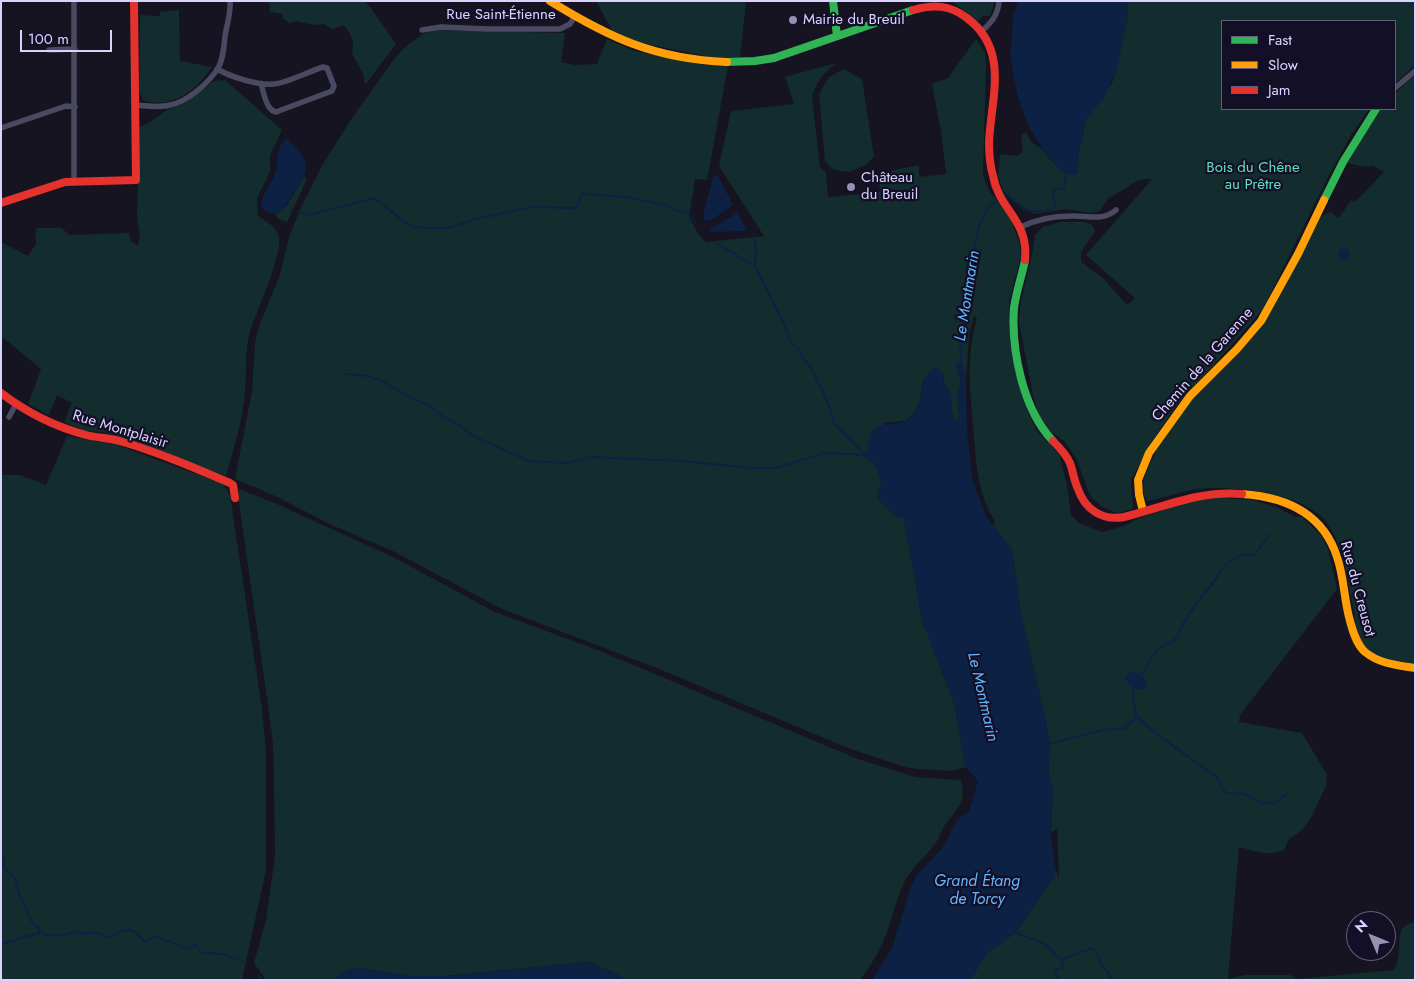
<!DOCTYPE html>
<meta charset="utf-8">
<style>
body{margin:0}
#map{position:relative;width:1416px;height:981px;overflow:hidden;background:#161421;font-family:Jost,sans-serif}
canvas{display:block}
.frame{position:absolute;inset:0;border:2px solid #d9d4ff;pointer-events:none}
.legend{position:absolute;left:1221px;top:20px;width:175px;height:90px;box-sizing:border-box;background:#130f26;border:1px solid #625e7d;margin:0;padding:6px 9px;list-style:none;font-size:15px;color:#d9d4ff}
.legend li{display:flex;align-items:center;gap:10px;height:25px}
.legend b{width:25px;border:1px solid #625e7d}
.north{position:absolute;left:1346px;top:911px;width:50px;height:50px;box-sizing:border-box;background:#130f26;border:1px solid #625e7d;border-radius:50%;rotate:315deg;font-size:14px;font-weight:700;line-height:20px;text-align:center;color:#d9d4ff}
.north::after{content:'';display:block;margin:auto;width:18px;height:22px;background:#9591b1;clip-path:polygon(50% 0,100% 100%,50% 72%,0 100%)}
.scale{position:absolute;left:20px;top:30px;width:92px;height:22px;box-sizing:border-box;border:2px solid #d9d4ff;border-top:0;padding-left:6px;font-size:15px;line-height:18px;white-space:nowrap;color:#d9d4ff;-webkit-text-stroke:4px #130f26;paint-order:stroke}
</style>
<div id="map">
<canvas width="1416" height="981"></canvas>
<div class="frame"></div>
<ul class="legend">
<li><b style="height:6px;background:#30b455"></b>Fast</li>
<li><b style="height:6px;background:#ff9f0a"></b>Slow</li>
<li><b style="height:6px;background:#e5322d"></b>Jam</li>
</ul>
<div class="north">N</div>
<div class="scale">100 m</div>
</div>
<script>
const context = document.querySelector('canvas').getContext('2d');
context.lineJoin = 'round';
function fill(path, color) {
  context.fillStyle = color;
  context.fill(path, 'evenodd');
}
function trace(path, color, width, dash) {
  context.strokeStyle = color;
  context.lineWidth = width;
  context.lineCap = dash ? 'butt' : 'round';
  context.setLineDash(dash || []);
  context.stroke(path);
}
function label(font, color, halo, rows, align = 'center') {
  context.font = font + ' Jost,sans-serif';
  context.lineWidth = 4.5;
  context.setLineDash([]);
  context.textBaseline = 'middle';
  context.strokeStyle = halo;
  context.fillStyle = color;
  for (const [text, x, y, turn = 0] of rows) {
    context.save();
    context.translate(x, y);
    context.rotate((+turn || 0) * Math.PI / 180);
    context.textAlign = isNaN(turn) ? turn : align;
    if (halo) context.strokeText(text, 0, 0);
    context.fillText(text, 0, 0);
    context.restore();
  }
}
const green = new Path2D(`
 M 269,1 L 365,1 L 371,8 L 396,44 L 365,85 L 363,73 L 352,54 C 355,41 351,35 344,25 L 332,29 L 324,24 L 315,25 L 296,21 L 290,23 L 283,19 L 283,14 L 270,12 Z
 M 596,1 L 746,1 L 740,58 L 710,57 L 637,42 L 613,32 Z
 M 951,1 L 995,1 L 990,16 L 983,16 L 978,21 Z
 M 1127,1 L 1415,1 L 1415,65 L 1395,83 L 1395,21 L 1222,21 L 1222,109 L 1369,109 L 1351,135 L 1327,179 L 1263,309 L 1231,346 L 1177,405 L 1152,441 L 1131,480 L 1133,509 L 1117,513 L 1102,507 L 1094,500 L 1089,493 L 1076,458 L 1065,442 L 1047,428 L 1039,416 L 1033,395 L 1019,322 L 1020,306 L 1032,255 L 1035,235 L 1043,227 L 1059,222 L 1084,222 L 1092,225 L 1095,231 L 1081,252 L 1081,262 L 1103,278 L 1127,305 L 1135,298 L 1086,255 L 1152,179 C 1136,176 1124,192 1109,197 L 1100,211 L 1090,213 L 1065,209 L 1035,214 L 1023,209 L 1004,192 L 998,176 L 1000,154 L 1017,156 L 1023,152 L 1021,136 L 1026,132 L 1032,143 L 1041,148 L 1055,165 L 1078,166 L 1079,153 L 1086,119 L 1112,83 L 1116,72 L 1128,15 Z
 M 179,10 L 180,61 L 212,67 C 197,90 171,110 143,100 L 139,92 L 140,15 L 160,16 L 160,12 Z
 M 437,30 L 565,33 L 561,62 L 575,65 L 597,64 L 607,39 L 634,51 L 704,65 L 728,66 L 707,180 L 695,179 L 689,217 L 699,235 L 706,242 L 764,236 L 719,166 L 731,111 L 794,104 L 785,77 L 836,63 C 824,73 817,81 812,96 L 820,167 L 826,172 L 828,197 L 880,192 L 879,173 L 919,165 L 919,177 L 946,174 L 941,131 L 932,84 L 948,78 L 976,39 L 985,53 L 986,66 L 983,175 L 989,191 L 999,202 L 1011,220 L 1019,242 L 1021,256 L 1009,302 L 1013,362 L 1021,393 L 1029,415 L 1038,432 L 1059,454 L 1067,485 L 1071,515 L 1079,523 L 1102,532 L 1124,526 L 1137,519 L 1181,504 L 1210,497 L 1252,500 L 1277,507 L 1295,517 L 1302,517 L 1321,535 L 1328,549 L 1337,589 L 1240,715 L 1239,722 L 1302,733 L 1327,775 L 1326,786 L 1311,818 L 1302,830 L 1289,839 L 1284,850 C 1266,857 1257,851 1239,847 L 1228,979 L 1245,975 L 1290,975 L 1297,979 L 1394,970 C 1395,967 1398,963 1398,959 C 1402,943 1393,926 1415,922 L 1415,980 L 970,980 L 988,952 L 1015,933 L 1054,877 L 1055,869 L 1059,878 L 1057,829 L 1051,832 L 1053,790 L 1048,772 L 1050,744 L 1046,722 L 1021,614 L 1012,550 L 993,525 L 995,521 C 976,491 976,459 973,425 C 970,389 966,354 977,319 L 974,315 L 969,335 L 966,378 L 962,364 L 956,365 L 961,382 L 958,392 L 959,417 L 956,421 C 950,414 952,407 951,398 C 949,388 943,385 943,374 L 930,374 L 923,380 L 919,403 L 914,414 L 905,421 L 884,423 L 878,470 L 882,486 L 878,491 L 904,518 L 922,620 L 954,703 L 966,767 L 950,771 L 917,769 L 905,767 L 848,748 L 657,668 L 502,609 L 393,551 L 334,526 L 273,495 L 235,479 L 252,391 L 255,342 L 259,326 L 280,275 L 289,237 L 299,212 L 323,164 L 352,118 L 391,63 L 405,47 L 423,34 Z
 M 844,69 L 862,79 L 874,157 L 865,165 L 850,172 L 834,170 L 825,161 L 819,94 L 829,77 Z
 M 1415,75 L 1415,663 C 1397,663 1378,662 1365,647 C 1356,637 1356,621 1353,608 C 1348,582 1342,538 1323,518 C 1311,506 1292,499 1275,495 C 1263,493 1250,489 1238,489 C 1223,488 1206,487 1192,490 C 1177,493 1163,498 1147,501 L 1144,496 L 1143,479 L 1157,448 L 1195,395 L 1263,324 L 1275,304 L 1320,217 L 1330,212 L 1339,218 L 1351,200 L 1355,202 L 1384,172 L 1373,166 L 1365,167 L 1347,163 L 1380,109 L 1395,109 L 1395,93 Z
 M 225,80 L 282,130 L 270,156 L 270,172 L 257,198 L 258,216 C 266,221 277,227 279,237 C 283,253 256,313 250,332 C 244,351 247,373 245,393 C 242,421 234,449 226,476 L 125,439 L 102,432 L 85,431 L 64,422 L 72,403 L 57,395 L 49,415 L 28,404 L 41,369 L 1,336 L 1,242 L 28,256 L 36,244 L 35,233 L 37,228 L 62,228 L 69,235 L 129,233 L 131,241 L 138,246 L 140,236 L 137,219 L 138,183 L 140,183 L 140,127 L 149,123 L 167,110 L 184,103 L 214,81 Z
 M 304,177 L 307,179 L 287,222 L 280,220 L 275,215 L 287,205 Z
 M 67,436 L 117,445 L 199,475 L 223,484 L 230,495 L 262,709 L 266,753 L 266,870 L 242,980 L 1,980 L 1,474 L 3,475 L 20,475 L 46,485 Z
 M 239,489 L 277,504 L 395,558 L 495,612 L 595,649 L 858,759 L 915,777 L 961,780 C 967,802 957,808 946,824 C 941,830 940,838 935,844 C 925,858 911,867 904,883 C 896,900 892,919 885,937 C 879,953 870,966 860,980 L 625,980 L 613,972 L 588,962 L 445,976 L 414,976 L 403,980 L 266,980 L 254,963 L 266,920 L 275,856 L 274,779 L 273,744 L 267,698 L 238,496 Z`);
const water = new Path2D(`
 M 1019,1 L 1127,1 L 1128,15 L 1116,72 L 1104,98 L 1086,119 L 1079,153 L 1077,174 C 1065,177 1056,166 1049,157 C 1026,128 1017,102 1012,65 C 1012,62 1010,58 1010,54 C 1010,49 1012,44 1012,39 C 1013,21 1011,18 1019,1 Z
 M 287,139 C 296,147 306,155 306,168 C 306,176 300,183 296,189 C 288,202 278,224 261,207 C 261,194 271,186 275,173 C 279,162 275,146 287,139 Z
 M 717,174 L 733,205 L 713,219 L 705,221 L 703,216 L 713,178 Z
 M 737,213 L 746,228 L 746,231 L 712,232 L 709,230 Z
 M1338 254a6 6 0 1 1 12 0a6 6 0 1 1-12 0Z
 M 960,361 L 962,364 L 966,378 L 967,432 L 973,482 L 986,516 L 1012,550 L 1021,614 L 1046,722 L 1050,744 L 1048,772 L 1053,790 L 1051,832 L 1055,869 L 1054,877 L 1015,933 L 988,952 L 970,980 L 872,980 L 892,948 L 911,887 L 917,875 L 944,846 L 957,820 L 969,811 L 978,781 L 966,767 L 954,703 L 922,620 L 904,518 L 896,517 L 877,499 L 878,491 L 882,485 L 878,470 L 867,457 C 869,407 892,435 912,416 C 922,407 919,393 923,382 C 924,378 931,373 934,366 L 938,368 L 943,374 L 943,382 L 951,396 L 952,417 L 956,421 L 959,417 L 958,392 L 961,382 L 956,365 Z
 M 1130,672 C 1139,672 1148,678 1146,688 C 1138,693 1128,685 1125,677 Z
 M 588,962 L 613,972 L 625,980 L 335,980 C 343,972 349,968 361,968 L 414,976 L 445,976 Z`);
const stream = new Path2D(`
 M 1003,197 L 1006,194 C 1023,209 1030,215 1052,210 L 1056,203 L 1052,195 L 1053,192 L 1056,189 L 1064,188 L 1066,172
 M 298,211 L 309,215 L 374,198 L 409,225 L 423,228 L 449,228 L 476,219 L 532,207 L 576,208 L 582,194 L 629,197 L 671,207 L 676,211 L 688,213 L 695,222
 M 754,234 L 756,250 L 755,266
 M 716,243 L 755,266 L 788,333 C 789,344 793,344 800,350 C 799,356 804,360 809,364 L 828,403 L 834,423 L 867,457
 M 961,364 L 960,338 L 965,327 L 968,283 L 978,229 L 989,206 L 1000,199
 M 346,374 L 369,376 L 388,384 L 407,396 L 430,406 L 442,416 L 456,423 L 473,436 L 529,461 L 567,463 L 589,457 L 682,461 L 752,468 L 776,468 L 825,453 L 851,454 L 870,457
 M 1141,676 L 1156,651 L 1159,648 L 1172,642 L 1177,637 L 1182,625 L 1202,596 L 1213,583 L 1225,565 L 1241,555 L 1254,555 L 1270,534
 M 1134,686 L 1132,697 L 1137,717 L 1157,734 L 1209,772 C 1220,777 1219,784 1226,793 L 1244,794 L 1261,802 L 1273,804 L 1286,795
 M 1049,744 L 1106,729 L 1110,730 L 1125,728 L 1137,717
 M 1,855 L 4,857 L 3,866 L 15,878 L 18,891 L 31,921 L 40,929 L 39,933 C 50,937 68,936 78,931 L 82,934 C 92,930 100,933 110,938 L 121,931 L 132,930 L 146,942 L 155,936 L 188,949 L 195,945 L 202,953 L 224,954 L 243,962
 M 1014,932 L 1045,944 L 1061,960 L 1092,948 C 1101,954 1098,967 1109,973 L 1111,980
 M 1,944 L 39,933
 M 258,975 L 261,980
 M 1059,980 L 1055,971 L 1057,969 L 1063,968 L 1064,965 L 1061,960`);
const street = new Path2D(`
 M 422,30 L 441,27 L 487,29 L 560,29 L 570,24 L 575,16
 M 982,31 C 992,22 998,15 999,1
 M 49,50 L 75,49
 M 217,69 C 231,77 259,86 274,84 C 287,83 310,71 323,67 L 327,68 L 334,86 L 332,91 L 276,112 C 266,110 264,93 261,84
 M 1395,88 L 1415,71
 M 135,105 C 147,106 159,108 170,105 C 187,102 207,84 217,70 C 223,61 224,47 225,36 C 227,24 231,13 230,1
 M 1,128 L 66,106 L 75,107
 M 74,181 L 74,1
 M 1021,227 C 1037,219 1053,216 1071,216 C 1087,215 1102,222 1116,210
 M 9,417 L 16,404`);
const fast = new Path2D(`
 M 833,1 L 837,36
 M 727,62 L 755,61 L 774,58 L 913,10
 M 1324,200 L 1343,162 L 1376,109
 M 1025,260 C 1022,276 1016,292 1014,308 C 1011,350 1023,410 1053,441`);
const slow = new Path2D(`
 M 550,1 C 610,38 655,59 727,62
 M 1242,494 C 1286,497 1323,513 1337,557 C 1344,577 1344,598 1349,617 C 1352,629 1356,644 1365,652 C 1380,664 1396,665 1415,668
 M 1143,511 L 1139,495 L 1138,480 L 1149,453 L 1190,396 L 1237,349 L 1261,321 L 1298,254 L 1324,200`);
const jam = new Path2D(`
 M 913,10 C 934,4 950,5 967,18 C 1010,50 991,98 989,142 C 989,154 990,165 993,176 C 999,210 1029,220 1025,260
 M 1,203 L 65,182 L 136,180 L 134,1
 M 1,393 C 26,412 56,427 86,435 C 98,438 111,438 123,442 C 160,453 195,468 230,483 L 233,485 L 235,498
 M 1053,441 C 1059,447 1066,454 1070,463 C 1073,471 1074,481 1078,489 C 1085,510 1103,521 1124,517 C 1164,507 1200,490 1242,494`);
const markers = [
 [793,20,5,"#9591b1"],
 [851,187,5,"#9591b1"]
];
const streetNames = [
 ["Rue Saint-Étienne",501,15],
 ["Chemin de la Garenne",1203,365,-49],
 ["Rue Montplaisir",120,430,17],
 ["Rue du Creusot",1357,589,75]
];
const poiNames = [
 ["Mairie du Breuil",803,20],
 ["Château",861,178],
 ["du Breuil",861,195]
];
const parkNames = [
 ["Bois du Chêne",1253,168],
 ["au Prêtre",1253,185]
];
const waterNames = [
 ["Le Montmarin",968,296,-81],
 ["Le Montmarin",982,697,77],
 ["Grand Étang",977,882],
 ["de Torcy",977,900]
];
fill(green, '#132c2d');
fill(water, '#0d2144');
trace(stream, '#0d2144', 2);
trace(street, '#4a4962', 5.5);
trace(fast, '#30b455', 8);
trace(slow, '#ff9f0a', 8);
trace(jam, '#e5322d', 8);
for (const [x, y, r, color] of markers) {
  const dot = new Path2D();
  dot.arc(x, y, r, 0, 2 * Math.PI);
  context.fillStyle = color;
  context.fill(dot);
  trace(dot, '#130f26', 2);
}
label('15px', '#d9d4ff', '#130f26', streetNames);
label('15px', '#d9d4ff', '#130f26', poiNames, 'left');
label('15px', '#5fe0c0', '#130f26', parkNames);
label('italic 16px', '#62b6ff', '#130f26', waterNames);
</script>
